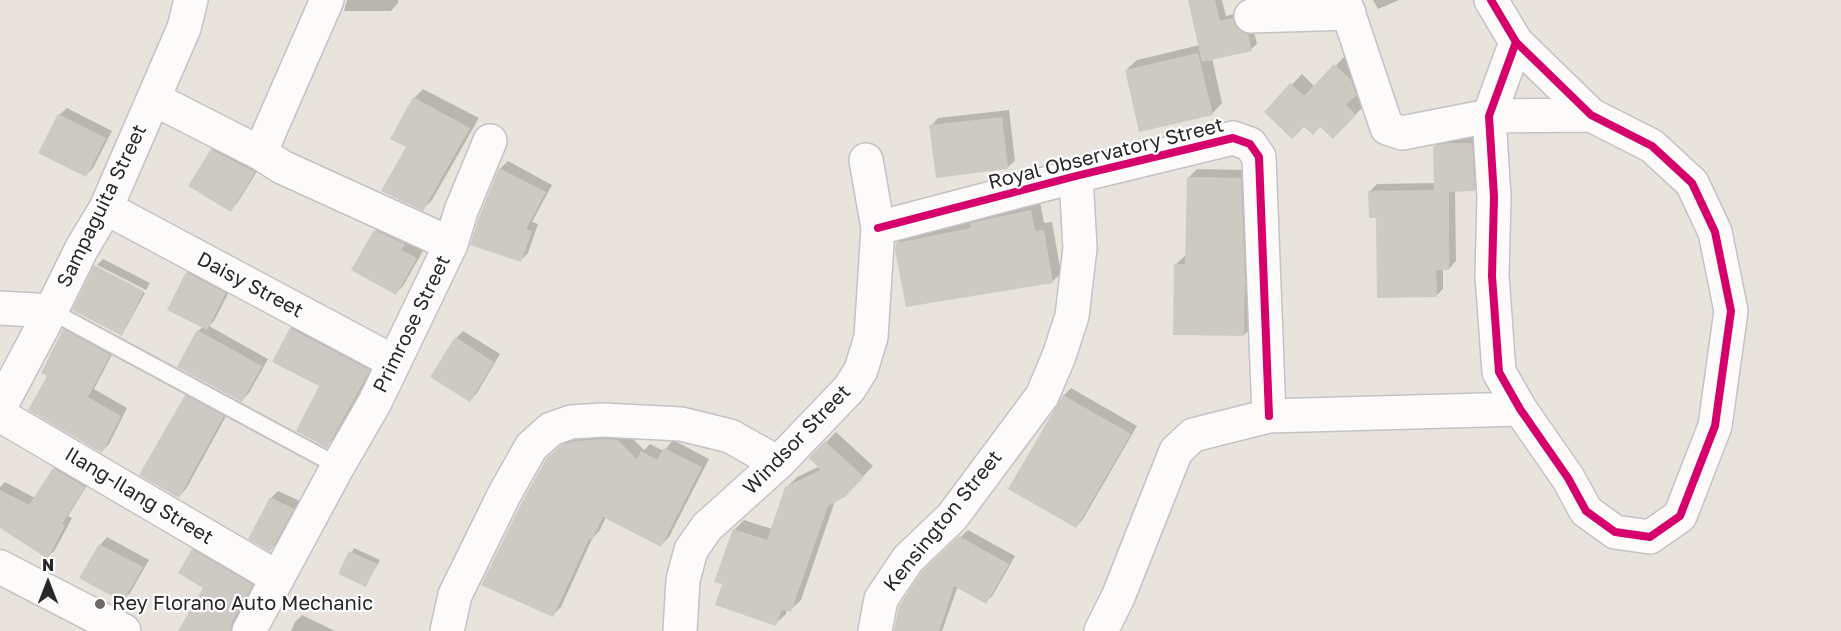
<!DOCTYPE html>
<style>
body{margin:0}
#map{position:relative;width:1841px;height:631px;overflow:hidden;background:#e8e4dd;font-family:"Golos Text",sans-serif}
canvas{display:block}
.north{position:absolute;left:18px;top:553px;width:60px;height:60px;-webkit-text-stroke:4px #fff;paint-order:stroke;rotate:0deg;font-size:16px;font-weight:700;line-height:24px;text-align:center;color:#282828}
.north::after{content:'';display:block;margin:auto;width:21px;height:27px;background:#282828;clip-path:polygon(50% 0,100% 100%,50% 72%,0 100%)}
</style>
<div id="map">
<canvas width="1841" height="631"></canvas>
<div class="north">N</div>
</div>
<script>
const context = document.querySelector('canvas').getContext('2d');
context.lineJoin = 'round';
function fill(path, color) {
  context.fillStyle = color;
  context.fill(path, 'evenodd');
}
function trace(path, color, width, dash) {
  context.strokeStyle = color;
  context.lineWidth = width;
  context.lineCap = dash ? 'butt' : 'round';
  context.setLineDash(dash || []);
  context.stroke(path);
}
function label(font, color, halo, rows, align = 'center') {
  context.font = font + ' "Golos Text",sans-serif';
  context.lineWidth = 4.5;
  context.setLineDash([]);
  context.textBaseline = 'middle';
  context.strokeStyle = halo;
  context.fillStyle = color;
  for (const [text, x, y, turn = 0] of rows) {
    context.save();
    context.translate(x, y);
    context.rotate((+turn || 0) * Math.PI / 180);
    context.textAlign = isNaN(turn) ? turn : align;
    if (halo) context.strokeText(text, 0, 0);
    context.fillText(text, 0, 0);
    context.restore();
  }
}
const shadow = new Path2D(`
 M 347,0 L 398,0 L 398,3 L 391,11 L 344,11 Z
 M 1190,0 L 1222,0 L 1226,16 L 1238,13 L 1253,28 L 1257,44 L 1251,49 L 1212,58 L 1222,103 L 1212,114 L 1126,70 L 1137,60 L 1200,45 Z
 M 1373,0 L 1399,0 L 1378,9 Z
 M 1346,55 L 1366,83 L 1356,94 L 1366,104 L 1333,137 L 1320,125 L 1304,125 L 1266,112 L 1302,74 L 1315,87 Z
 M 423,89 L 479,118 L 432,200 L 423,209 L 408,146 L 414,98 Z
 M 67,108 L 112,131 L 93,168 L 86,175 L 59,115 Z
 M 1009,110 L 1015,161 L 1007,168 L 931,126 L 938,118 Z
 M 1479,136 L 1481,183 L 1474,190 L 1455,190 L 1456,261 L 1449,269 L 1443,269 L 1443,289 L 1436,296 L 1378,216 L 1370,191 L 1377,184 L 1436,183 L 1435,147 L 1442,139 Z
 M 220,143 L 261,165 L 238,202 L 231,210 L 212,150 Z
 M 508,161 L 552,185 L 532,222 L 538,224 L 528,253 L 521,260 L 480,218 L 500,169 Z
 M 1197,169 L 1249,170 L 1253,326 L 1244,335 L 1176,264 L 1186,255 L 1188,178 Z
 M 1040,202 L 1044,223 L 1052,222 L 1061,273 L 1052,282 L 897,243 L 906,234 L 974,221 L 980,215 Z
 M 383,223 L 411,236 L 407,242 L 423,251 L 403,286 L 396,293 L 354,269 L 376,231 Z
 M 103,259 L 150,283 L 146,290 L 97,265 Z
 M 96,266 L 96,268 L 145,293 L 127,326 L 120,333 L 74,310 Z
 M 195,266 L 232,286 L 214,321 L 209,326 L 268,359 L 249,393 L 242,400 L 198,331 L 203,327 L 187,273 Z
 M 298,321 L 376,363 L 334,439 L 326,446 L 321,386 L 274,361 L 291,328 Z
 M 72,323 L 116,347 L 94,389 L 127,408 L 109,444 L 102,451 L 49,376 L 64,330 Z
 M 463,331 L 500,354 L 477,393 L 470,400 L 456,338 Z
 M 1071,388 L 1137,426 L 1083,519 L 1076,527 L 1010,489 L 1064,395 Z
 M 194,389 L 230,409 L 186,489 L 179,496 L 186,396 Z
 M 626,432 L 644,450 L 650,444 L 664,451 L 673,440 L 709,459 L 669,537 L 661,545 L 606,517 L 600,530 L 592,539 L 561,607 L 553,615 L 556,451 L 571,438 Z
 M 836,432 L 873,466 L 844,496 L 835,501 L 801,600 L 790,610 L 787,609 L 786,614 L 775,624 L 724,583 L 734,530 L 744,520 L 772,529 L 787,487 L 797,477 L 820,466 L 811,458 Z
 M 62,462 L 91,479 L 68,516 L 72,518 L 55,550 L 48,557 L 0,526 L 0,487 L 5,482 L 35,498 L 54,469 Z
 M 278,491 L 300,501 L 277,543 L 270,550 L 271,498 Z
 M 968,530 L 1015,556 L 993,595 L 986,602 L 958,586 L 942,631 L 896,631 L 924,572 Z
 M 107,537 L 149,560 L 130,593 L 123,600 L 100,545 Z
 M 200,543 L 259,577 L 239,614 L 237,624 L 239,631 L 180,631 L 205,587 L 193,550 Z
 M 354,548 L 380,560 L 366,585 L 340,573 Z
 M 302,615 L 335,631 L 291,631 L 295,622 Z`);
const building = new Path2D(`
 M 1188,0 L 1215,0 L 1220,21 L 1233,18 L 1235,26 L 1242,32 L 1248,34 L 1252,51 L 1202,62 Z
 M 1198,53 L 1213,115 L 1139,132 L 1125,70 Z
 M 1334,64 L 1351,80 L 1356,95 L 1346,105 L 1356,115 L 1333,139 L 1320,127 L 1313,135 L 1304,127 L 1292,139 L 1264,112 L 1290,83 L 1304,96 Z
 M 413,97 L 470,128 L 423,211 L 381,191 L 406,147 L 390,139 Z
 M 58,114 L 106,138 L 86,177 L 38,153 Z
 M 1002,117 L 1008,169 L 936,178 L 929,125 Z
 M 1447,143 L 1472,143 L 1475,191 L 1449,192 L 1449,270 L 1436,270 L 1437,297 L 1377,298 L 1376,218 L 1369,218 L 1368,191 L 1434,190 L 1433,146 Z
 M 211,149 L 255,172 L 231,212 L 188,186 Z
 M 499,168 L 546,192 L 526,229 L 532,231 L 521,262 L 470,245 L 479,217 Z
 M 1187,177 L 1241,178 L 1245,282 L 1244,336 L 1173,335 L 1174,264 L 1185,264 Z
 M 1031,210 L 1035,231 L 1044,230 L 1053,283 L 906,307 L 895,250 L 896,243 L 971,228 L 970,223 Z
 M 374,230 L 405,244 L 401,250 L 417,258 L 396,295 L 351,270 Z
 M 94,265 L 144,291 L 122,336 L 72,310 Z
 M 186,272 L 226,293 L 207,330 L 167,310 Z
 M 290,328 L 370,370 L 327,448 L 296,431 L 319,386 L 272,362 Z
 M 63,329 L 110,355 L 88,397 L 121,416 L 102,453 L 28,410 L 47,376 L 41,373 Z
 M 197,330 L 262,366 L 242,402 L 177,367 Z
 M 455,337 L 494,362 L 470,402 L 430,377 Z
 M 185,395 L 224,416 L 179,498 L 139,475 Z
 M 1063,395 L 1131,434 L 1076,528 L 1008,489 Z
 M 603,439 L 618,440 L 637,459 L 641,451 L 657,460 L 664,448 L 702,467 L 661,547 L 603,517 L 592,540 L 589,539 L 553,617 L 481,585 L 521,504 L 546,459 L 561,445 L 575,441 Z
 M 825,441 L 864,477 L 845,497 L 828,506 L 791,612 L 782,609 L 776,626 L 715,605 L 722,584 L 714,582 L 733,529 L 767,540 L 785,487 L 821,470 L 809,458 Z
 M 53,468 L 85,487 L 62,524 L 65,525 L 48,559 L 0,528 L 0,490 L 29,505 Z
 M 270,497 L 294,509 L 270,552 L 248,539 Z
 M 959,536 L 1009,564 L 986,604 L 954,586 L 939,631 L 894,631 L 899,606 L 922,571 Z
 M 99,544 L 143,567 L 123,602 L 79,578 Z
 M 192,549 L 253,585 L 232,622 L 230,631 L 178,631 L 203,588 L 178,573 Z
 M 349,551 L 377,564 L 366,587 L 338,574 Z`);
const lane = new Path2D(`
 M 51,311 L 338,466`);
const street = new Path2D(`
 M 1344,0 L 1387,128 L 1402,133 L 1489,116 L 1591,115
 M 1491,0 L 1516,42 L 1591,115 L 1652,146 L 1692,183 L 1715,232 L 1731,311 L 1715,426 L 1680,516 L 1650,537 L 1615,532 L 1586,511 L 1568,478 L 1520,409 L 1499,372 L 1492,276 L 1494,197 L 1489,116 L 1516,42
 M 1251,16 L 1349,13
 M 154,99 L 260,153 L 282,167 L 451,244
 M 260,153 L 327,0
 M 106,208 L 394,362
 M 878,228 L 1076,176 L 1233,138 L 1250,144 L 1259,157 L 1269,416
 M 0,308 L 51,311
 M 0,407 L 51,311 L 82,248 L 106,208 L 184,28 L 191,0
 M 0,415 L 278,578
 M 0,567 L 124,631
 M 249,631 L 338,466 L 375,402 L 451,244 L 461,211 L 490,141
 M 447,631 L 455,595 L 504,495 L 531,447 L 551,429 L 571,422 L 603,420 L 681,424 L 730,436 L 778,463
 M 680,631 L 683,580 L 691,550 L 707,527 L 778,463 L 849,389 L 861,370 L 871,337 L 878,228 L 866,160
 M 875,631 L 881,599 L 908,559 L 952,517 L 1042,396 L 1059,356 L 1072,316 L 1080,248 L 1076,176
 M 1101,631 L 1118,597 L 1176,451 L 1193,435 L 1269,416 L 1520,409`);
const cycleway = new Path2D(`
 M 1491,0 L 1516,42 L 1591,115 L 1652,146 L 1692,183 L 1715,232 L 1731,311 L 1715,426 L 1680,516 L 1650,537 L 1615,532 L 1586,511 L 1568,478 L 1520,409 L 1499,372 L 1492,276 L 1494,197 L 1489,116 L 1516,42
 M 878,228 L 1076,176 L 1233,138 L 1250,144 L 1259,157 L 1269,416`);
const markers = [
 [100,604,6,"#6b6a67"]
];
const streetNames = [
 ["Royal Observatory Street",1106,154,-14],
 ["Sampaguita Street",102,206,-64],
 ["Daisy Street",250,285,28],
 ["Primrose Street",412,324,-64],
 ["Windsor Street",797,440,-46],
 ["Ilang-Ilang Street",139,496,31],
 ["Kensington Street",943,521,-51]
];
const poiNames = [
 ["Rey Florano Auto Mechanic",112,604]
];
fill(shadow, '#0003');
fill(building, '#cdcac4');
trace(lane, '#c4c3c4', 20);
trace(street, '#c4c3c4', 36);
trace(lane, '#fcfbfa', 16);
trace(street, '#fcfbfa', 33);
trace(cycleway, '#d6006c', 8);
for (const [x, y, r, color] of markers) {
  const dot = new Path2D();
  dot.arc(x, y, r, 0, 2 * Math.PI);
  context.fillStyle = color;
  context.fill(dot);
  trace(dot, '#fff', 2);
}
label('20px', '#282828', '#fff', streetNames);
label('20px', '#282828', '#fff', poiNames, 'left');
</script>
